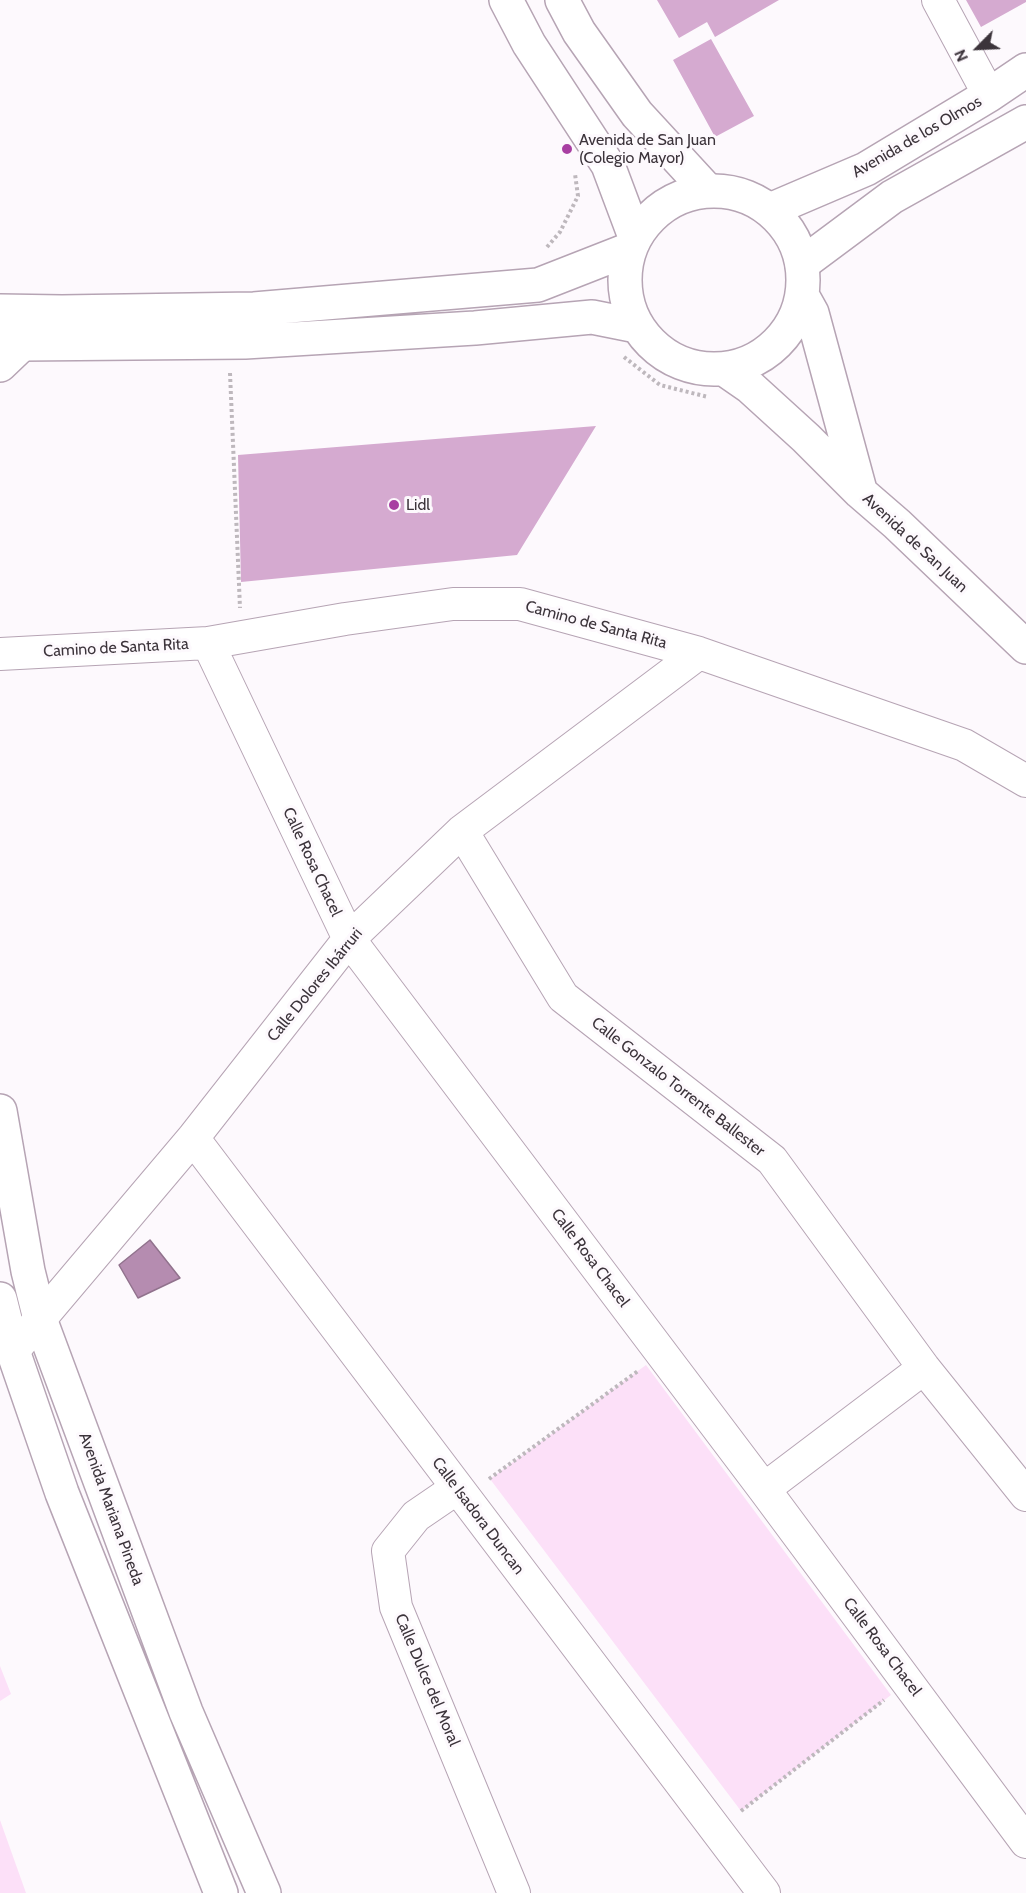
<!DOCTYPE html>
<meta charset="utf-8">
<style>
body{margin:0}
#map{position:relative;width:1026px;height:1893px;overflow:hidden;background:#fdf9fd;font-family:Cabin,sans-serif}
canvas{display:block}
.north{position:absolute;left:948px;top:18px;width:60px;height:60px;-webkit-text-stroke:4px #fdf9fd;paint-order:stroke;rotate:246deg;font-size:16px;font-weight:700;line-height:24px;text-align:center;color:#3c343b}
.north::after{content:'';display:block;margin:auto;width:21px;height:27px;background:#3c343b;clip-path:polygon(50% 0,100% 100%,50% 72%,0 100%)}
</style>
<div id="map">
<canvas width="1026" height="1893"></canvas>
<div class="north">N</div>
</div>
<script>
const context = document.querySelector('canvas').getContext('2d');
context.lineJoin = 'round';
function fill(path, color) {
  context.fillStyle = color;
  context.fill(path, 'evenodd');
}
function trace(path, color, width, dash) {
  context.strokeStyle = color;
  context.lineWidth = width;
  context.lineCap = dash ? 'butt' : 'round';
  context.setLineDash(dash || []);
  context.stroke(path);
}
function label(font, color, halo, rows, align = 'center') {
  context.font = font + ' Cabin,sans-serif';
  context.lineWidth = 6;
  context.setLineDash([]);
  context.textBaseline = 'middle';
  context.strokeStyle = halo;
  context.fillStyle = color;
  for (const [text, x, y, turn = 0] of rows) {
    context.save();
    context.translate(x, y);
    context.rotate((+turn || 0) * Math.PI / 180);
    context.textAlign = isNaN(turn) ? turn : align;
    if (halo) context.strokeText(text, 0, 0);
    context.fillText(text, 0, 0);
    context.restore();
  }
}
const green = new Path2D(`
 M 646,1365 L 891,1695 L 741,1811 L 490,1479 Z
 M 0,1666 L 11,1694 L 0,1701 Z
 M 0,1820 L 26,1893 L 0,1893 Z`);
const water = new Path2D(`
 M 150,1240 L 180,1278 L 138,1298 L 119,1265 Z`);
const building = new Path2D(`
 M 657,0 L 779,0 L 715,37 L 707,22 L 679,38 Z
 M 966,0 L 1026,0 L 1026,2 L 981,27 Z
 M 711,39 L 754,116 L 715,137 L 673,60 Z
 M 596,426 L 517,555 L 241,582 L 238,455 Z`);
const path = new Path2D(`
 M 547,247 L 560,232 L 578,196 L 575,174
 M 624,357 L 660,385 L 708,397
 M 230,373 L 240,608
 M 489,1479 L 638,1371
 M 741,1811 L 884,1700`);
const minor = new Path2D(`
 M 938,0 L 989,95
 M 208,643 L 349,939 L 764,1489 L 1026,1842
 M 0,654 L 208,643 L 345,619 L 453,604 L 520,604 L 699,653 L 964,745 L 1026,781
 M 462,831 L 563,997 L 772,1160 L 924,1368 L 1026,1495
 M 193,1138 L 764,1893
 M 13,1351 L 193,1138 L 349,939 L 462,831 L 699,653
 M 457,1488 L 416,1516 L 388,1551 L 396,1607 L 514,1893
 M 764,1489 L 924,1368`);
const tertiary = new Path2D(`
 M 506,0 L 529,44 L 608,165 L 635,237
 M 562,0 L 579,32 L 637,114 L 707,190
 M 770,210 L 866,169 L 989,95 L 1026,70
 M 802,264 L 892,197 L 1026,122
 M 0,365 L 22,344
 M 0,1111 L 28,1271 L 40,1319 L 186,1712 L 264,1893
 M 0,1299 L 13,1351 L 62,1493 L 221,1893`);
const secondary = new Path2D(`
 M625 280a89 89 0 1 1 178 0a89 89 0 1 1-178 0Z
 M 802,295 L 812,313 L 860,490
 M 0,311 L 62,312 L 254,309 L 538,285 L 630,249
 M 0,342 L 22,344 L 245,342 L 475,328 L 592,317 L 637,326
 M 724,369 L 750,387 L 806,438 L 860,492 L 897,524 L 1026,647`);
const markers = [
 [567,149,6,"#a83fa2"],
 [394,505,6,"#a83fa2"]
];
const streetNames = [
 ["Avenida de los Olmos",917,137,-30],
 ["Avenida de San Juan",915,543,43],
 ["Camino de Santa Rita",596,625,15],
 ["Camino de Santa Rita",116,648,-3],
 ["Calle Rosa Chacel",312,862,65],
 ["Calle Dolores Ibárruri",315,985,-51],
 ["Calle Gonzalo Torrente Ballester",678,1087,38],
 ["Calle Rosa Chacel",590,1258,53],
 ["Avenida Mariana Pineda",111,1509,70],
 ["Calle Isadora Duncan",478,1516,53],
 ["Calle Rosa Chacel",882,1647,53],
 ["Calle Dulce del Moral",427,1680,67]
];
const poiNames = [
 ["Avenida de San Juan",579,140],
 ["(Colegio Mayor)",579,158],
 ["Lidl",406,505]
];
fill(green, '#fce0f8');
fill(water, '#b58cb0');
trace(water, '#91728d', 1.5);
fill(building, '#d5aad0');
trace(minor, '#b6a4b4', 34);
trace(tertiary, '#b6a4b4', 36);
trace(secondary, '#b6a4b4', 36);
trace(path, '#beb8bd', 4, [3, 3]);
trace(minor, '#fff', 32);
trace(tertiary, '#fff', 33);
trace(secondary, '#fff', 33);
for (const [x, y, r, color] of markers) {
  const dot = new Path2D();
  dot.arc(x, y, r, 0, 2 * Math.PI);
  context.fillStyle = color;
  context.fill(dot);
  trace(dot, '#fdf9fd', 2);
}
label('16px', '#3c343b', '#fdf9fd', streetNames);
label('16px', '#3c343b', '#fdf9fd', poiNames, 'left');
</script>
